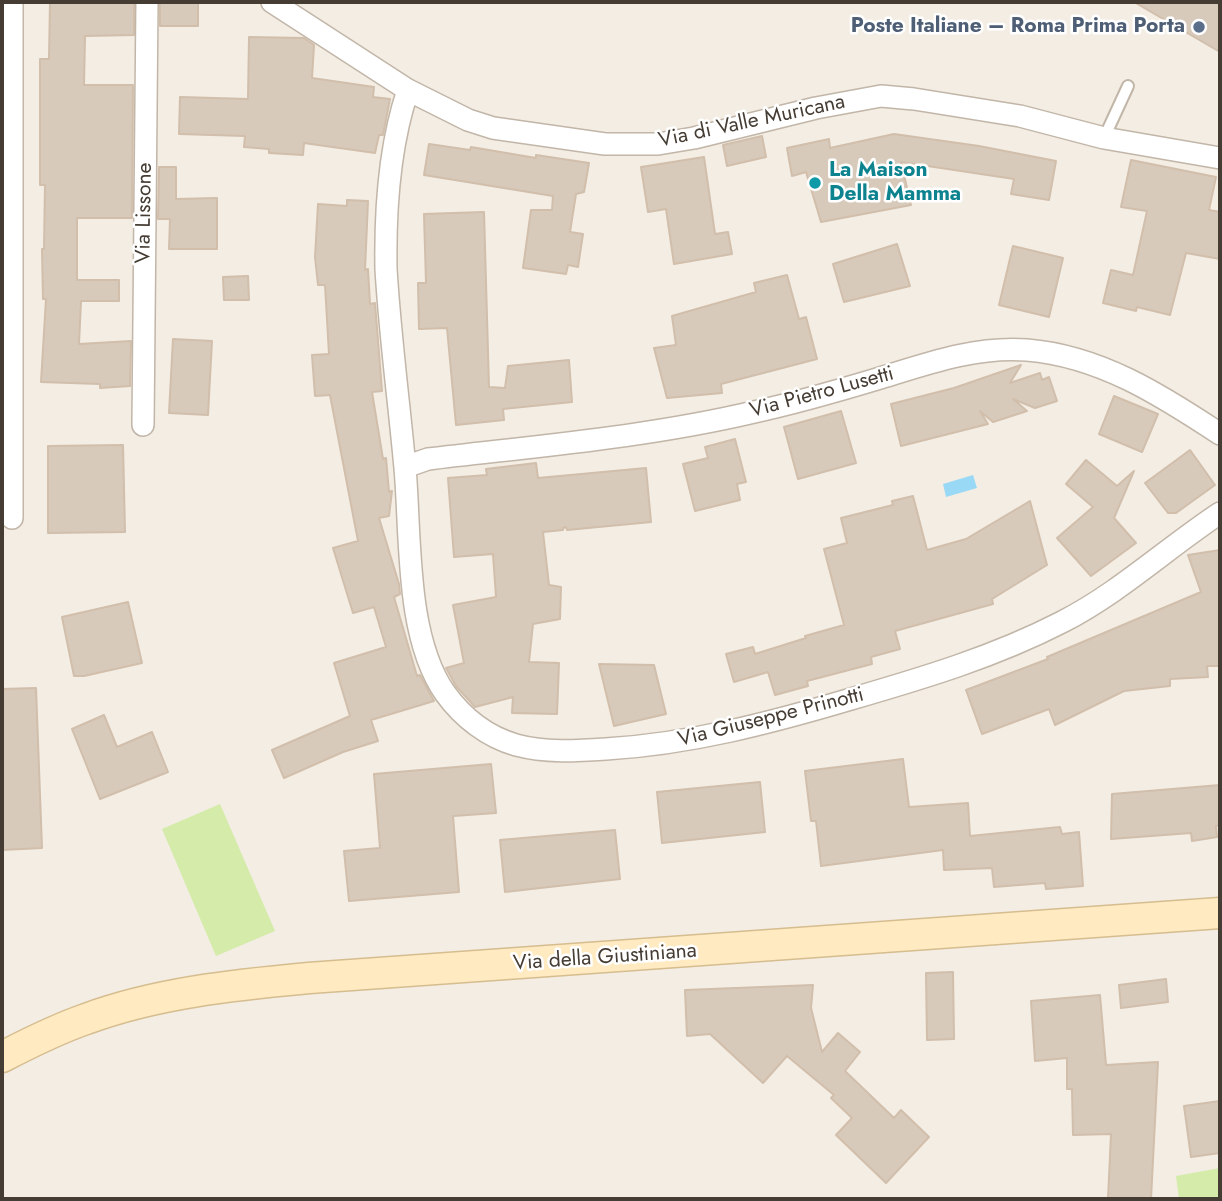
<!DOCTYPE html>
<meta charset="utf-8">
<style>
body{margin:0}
#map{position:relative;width:1222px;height:1201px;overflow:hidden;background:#f3ede3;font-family:Jost,sans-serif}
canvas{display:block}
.frame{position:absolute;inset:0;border:4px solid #453c33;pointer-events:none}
</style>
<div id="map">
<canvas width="1222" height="1201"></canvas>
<div class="frame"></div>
</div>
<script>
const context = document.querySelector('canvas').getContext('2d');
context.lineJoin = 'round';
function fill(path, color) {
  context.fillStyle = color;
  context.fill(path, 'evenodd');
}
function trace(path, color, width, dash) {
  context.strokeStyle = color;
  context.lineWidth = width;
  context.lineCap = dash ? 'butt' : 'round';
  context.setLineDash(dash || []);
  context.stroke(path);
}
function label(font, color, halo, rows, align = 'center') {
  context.font = font + ' Jost,sans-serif';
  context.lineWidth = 5;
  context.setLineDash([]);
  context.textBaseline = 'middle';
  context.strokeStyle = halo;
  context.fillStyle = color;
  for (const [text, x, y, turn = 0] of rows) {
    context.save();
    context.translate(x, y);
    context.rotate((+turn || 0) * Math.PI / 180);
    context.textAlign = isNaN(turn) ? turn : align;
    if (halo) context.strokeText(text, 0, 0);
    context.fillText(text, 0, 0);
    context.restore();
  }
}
const green = new Path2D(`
 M 220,804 L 275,931 L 216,956 L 162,829 Z
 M 1220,1168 L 1220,1199 L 1179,1199 L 1176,1176 Z`);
const water = new Path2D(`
 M 973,475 L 977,488 L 946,497 L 943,484 Z`);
const building = new Path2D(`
 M 50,2 L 134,2 L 134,35 L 85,36 L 84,85 L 133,85 L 132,218 L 77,218 L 77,280 L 119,280 L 119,301 L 81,301 L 79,344 L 131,341 L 130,386 L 100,388 L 100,384 L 41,382 L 46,299 L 43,299 L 42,249 L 44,249 L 45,185 L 40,185 L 40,59 L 49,59 Z
 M 160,2 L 198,2 L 198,26 L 160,26 Z
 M 1134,2 L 1220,2 L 1220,52 Z
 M 249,37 L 304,38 L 314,45 L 312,78 L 374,87 L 373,97 L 390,99 L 383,135 L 379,135 L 375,153 L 304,143 L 303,155 L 269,153 L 269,149 L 244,147 L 245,136 L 179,134 L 180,97 L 248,99 Z
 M 894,134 L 979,146 L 1056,161 L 1049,200 L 1011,194 L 1014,179 L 901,162 L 911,205 L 821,222 L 806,172 L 792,176 L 787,148 L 829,139 L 830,148 Z
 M 762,136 L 766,157 L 727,166 L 723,145 Z
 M 429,144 L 470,150 L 471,147 L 536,158 L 536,155 L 589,163 L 584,192 L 576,194 L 570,232 L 583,234 L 578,267 L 568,265 L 566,274 L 523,268 L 531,210 L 552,210 L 553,196 L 424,175 Z
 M 704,157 L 715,234 L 728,232 L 732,254 L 674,264 L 666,209 L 648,212 L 641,167 Z
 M 1131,160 L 1216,177 L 1209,210 L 1220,212 L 1220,259 L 1186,253 L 1170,315 L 1137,307 L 1136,311 L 1103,303 L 1111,270 L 1133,275 L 1147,211 L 1121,207 Z
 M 159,167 L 176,167 L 176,199 L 217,198 L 217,249 L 169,249 L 170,219 L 158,219 Z
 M 347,200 L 368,201 L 365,270 L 368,269 L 370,304 L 375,303 L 382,391 L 372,392 L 383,459 L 386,458 L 389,492 L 392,491 L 389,516 L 379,518 L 399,584 L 400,594 L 394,597 L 417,676 L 420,675 L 434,701 L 371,720 L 378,741 L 343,752 L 284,778 L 272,750 L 350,716 L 334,663 L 386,647 L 374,607 L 353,613 L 333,548 L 358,541 L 330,395 L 315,396 L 312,355 L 329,354 L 325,285 L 318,285 L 315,257 L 318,204 L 347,206 Z
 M 484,212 L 489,387 L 505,388 L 508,366 L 569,360 L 572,402 L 503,409 L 504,420 L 456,425 L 447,328 L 419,329 L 418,283 L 426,283 L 424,214 Z
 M 897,244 L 910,286 L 844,302 L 833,264 Z
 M 1013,246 L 1063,258 L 1049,317 L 999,305 Z
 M 787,275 L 799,319 L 806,317 L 817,359 L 721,384 L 722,393 L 667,398 L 654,348 L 676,345 L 672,316 L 756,292 L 754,283 Z
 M 248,276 L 249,300 L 224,300 L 223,277 Z
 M 173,339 L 212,341 L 208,415 L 169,413 Z
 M 1021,365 L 1010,383 L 1040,373 L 1042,380 L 1049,377 L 1057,401 L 1035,408 L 1013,399 L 1027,411 L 993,422 L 980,411 L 988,424 L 901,446 L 891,404 L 954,388 Z
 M 1114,396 L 1158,414 L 1142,452 L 1099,434 Z
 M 841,411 L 856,463 L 798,479 L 784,427 Z
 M 735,439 L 746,482 L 737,484 L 740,500 L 695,511 L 683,464 L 708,458 L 705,447 Z
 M 123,445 L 125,532 L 48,533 L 48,446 Z
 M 1190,450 L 1215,485 L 1176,513 L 1168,513 L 1145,483 Z
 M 1086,460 L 1117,486 L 1134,471 L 1114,518 L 1136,543 L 1091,576 L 1057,538 L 1093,507 L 1066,484 Z
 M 536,463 L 538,478 L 646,468 L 651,522 L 567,530 L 566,527 L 563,528 L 563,530 L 543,532 L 549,585 L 561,587 L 560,619 L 533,624 L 529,662 L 559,663 L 557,714 L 512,713 L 513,697 L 475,707 L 456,686 L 446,668 L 464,663 L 453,605 L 496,597 L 493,554 L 454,557 L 448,478 L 487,475 L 486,469 Z
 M 913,496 L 927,550 L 966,539 L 1030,501 L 1047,565 L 992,599 L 993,604 L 895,631 L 900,649 L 871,657 L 872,664 L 807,681 L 808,686 L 775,695 L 768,672 L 734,682 L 726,654 L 753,647 L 755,654 L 806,638 L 805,636 L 844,625 L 824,549 L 847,543 L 841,518 L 893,505 L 892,501 Z
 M 1220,550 L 1220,666 L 1207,666 L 1208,677 L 1170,679 L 1170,686 L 1124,691 L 1055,725 L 1049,709 L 982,734 L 966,690 L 1048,659 L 1047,657 L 1201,592 L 1188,555 Z
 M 128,602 L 142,663 L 84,676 L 74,676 L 62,617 Z
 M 599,664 L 654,665 L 666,714 L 614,726 Z
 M 36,688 L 42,848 L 2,850 L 2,689 Z
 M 104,715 L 117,747 L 152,732 L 168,772 L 100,799 L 72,729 Z
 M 903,759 L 909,807 L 968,803 L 970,836 L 1060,827 L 1062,834 L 1079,832 L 1083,886 L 1046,889 L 1045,883 L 994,887 L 992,868 L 944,870 L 943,850 L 821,866 L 816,821 L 811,821 L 805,771 Z
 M 491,764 L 496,813 L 453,816 L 459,892 L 349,901 L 344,851 L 380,848 L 374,774 Z
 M 760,782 L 765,832 L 662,843 L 657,792 Z
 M 1220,785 L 1220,825 L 1216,826 L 1217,837 L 1192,841 L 1191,833 L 1111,839 L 1112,794 Z
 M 615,830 L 620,879 L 505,892 L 500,840 Z
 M 953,972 L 954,1039 L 927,1040 L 926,973 Z
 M 1166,979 L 1168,1002 L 1121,1008 L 1119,985 Z
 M 813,985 L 811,1008 L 822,1052 L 838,1033 L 860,1052 L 845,1071 L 894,1118 L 901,1110 L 929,1137 L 886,1183 L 836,1135 L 852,1118 L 831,1098 L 834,1095 L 787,1056 L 763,1083 L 710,1034 L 687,1036 L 685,990 Z
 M 1100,995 L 1106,1065 L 1158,1062 L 1151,1199 L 1108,1199 L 1111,1134 L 1073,1135 L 1072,1089 L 1067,1089 L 1067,1058 L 1035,1061 L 1031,1001 Z
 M 1220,1101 L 1220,1153 L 1191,1157 L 1184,1106 Z`);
const lane = new Path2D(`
 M 1104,138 L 1128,86`);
const street = new Path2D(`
 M 272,2 L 408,90 L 468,120 L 493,128 L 605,144 L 658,144 L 694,138 L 816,108 L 881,96 L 914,99 L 1020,116 L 1104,138 L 1220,158
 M 408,90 C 389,146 385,210 386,269 C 390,336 399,402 405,468 C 411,535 405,636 445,693 C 463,718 488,737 516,745 C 546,753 576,751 606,749 C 690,744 770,723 851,699 C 923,678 994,657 1062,622 C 1119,593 1167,548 1220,513
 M 143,425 L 147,2
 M 405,467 L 428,459 C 537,446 648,437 754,412 C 796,403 837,391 877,379 C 926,364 975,346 1027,350 C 1100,356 1161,395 1220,434
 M 12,518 L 12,2`);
const secondary = new Path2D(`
 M 2,1057 C 29,1043 57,1029 86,1019 C 156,993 234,985 309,978 L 1220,913`);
const markers = [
 [1199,27,7,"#5c6f8a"],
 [815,183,7,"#0f9aa8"]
];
const serviceNames = [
 ["Poste Italiane – Roma Prima Porta",1185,27]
];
const streetNames = [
 ["Via di Valle Muricana",752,122,-12],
 ["Via Lissone",145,213,-89],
 ["Via Pietro Lusetti",822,393,-15],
 ["Via Giuseppe Prinotti",771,718,-14],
 ["Via della Giustiniana",605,958,-4]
];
const cultureNames = [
 ["La Maison",829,171],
 ["Della Mamma",829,195]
];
fill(green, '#d4eba9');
fill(water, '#9ad9f5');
fill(building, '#d8cabb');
trace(building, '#d1beab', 2);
trace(lane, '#c2b6a8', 14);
trace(street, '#c2b6a8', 24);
trace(secondary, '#d6bd8f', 33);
trace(lane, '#fff', 10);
trace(street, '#fff', 21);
trace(secondary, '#ffeac1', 30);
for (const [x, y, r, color] of markers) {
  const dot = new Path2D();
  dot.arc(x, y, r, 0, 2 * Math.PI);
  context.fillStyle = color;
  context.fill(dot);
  trace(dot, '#fff', 2.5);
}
label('bold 21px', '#4e5e75', '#fff', serviceNames, 'right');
label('21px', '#453c33', '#fff', streetNames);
label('bold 21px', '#0d838f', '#fff', cultureNames, 'left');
</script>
